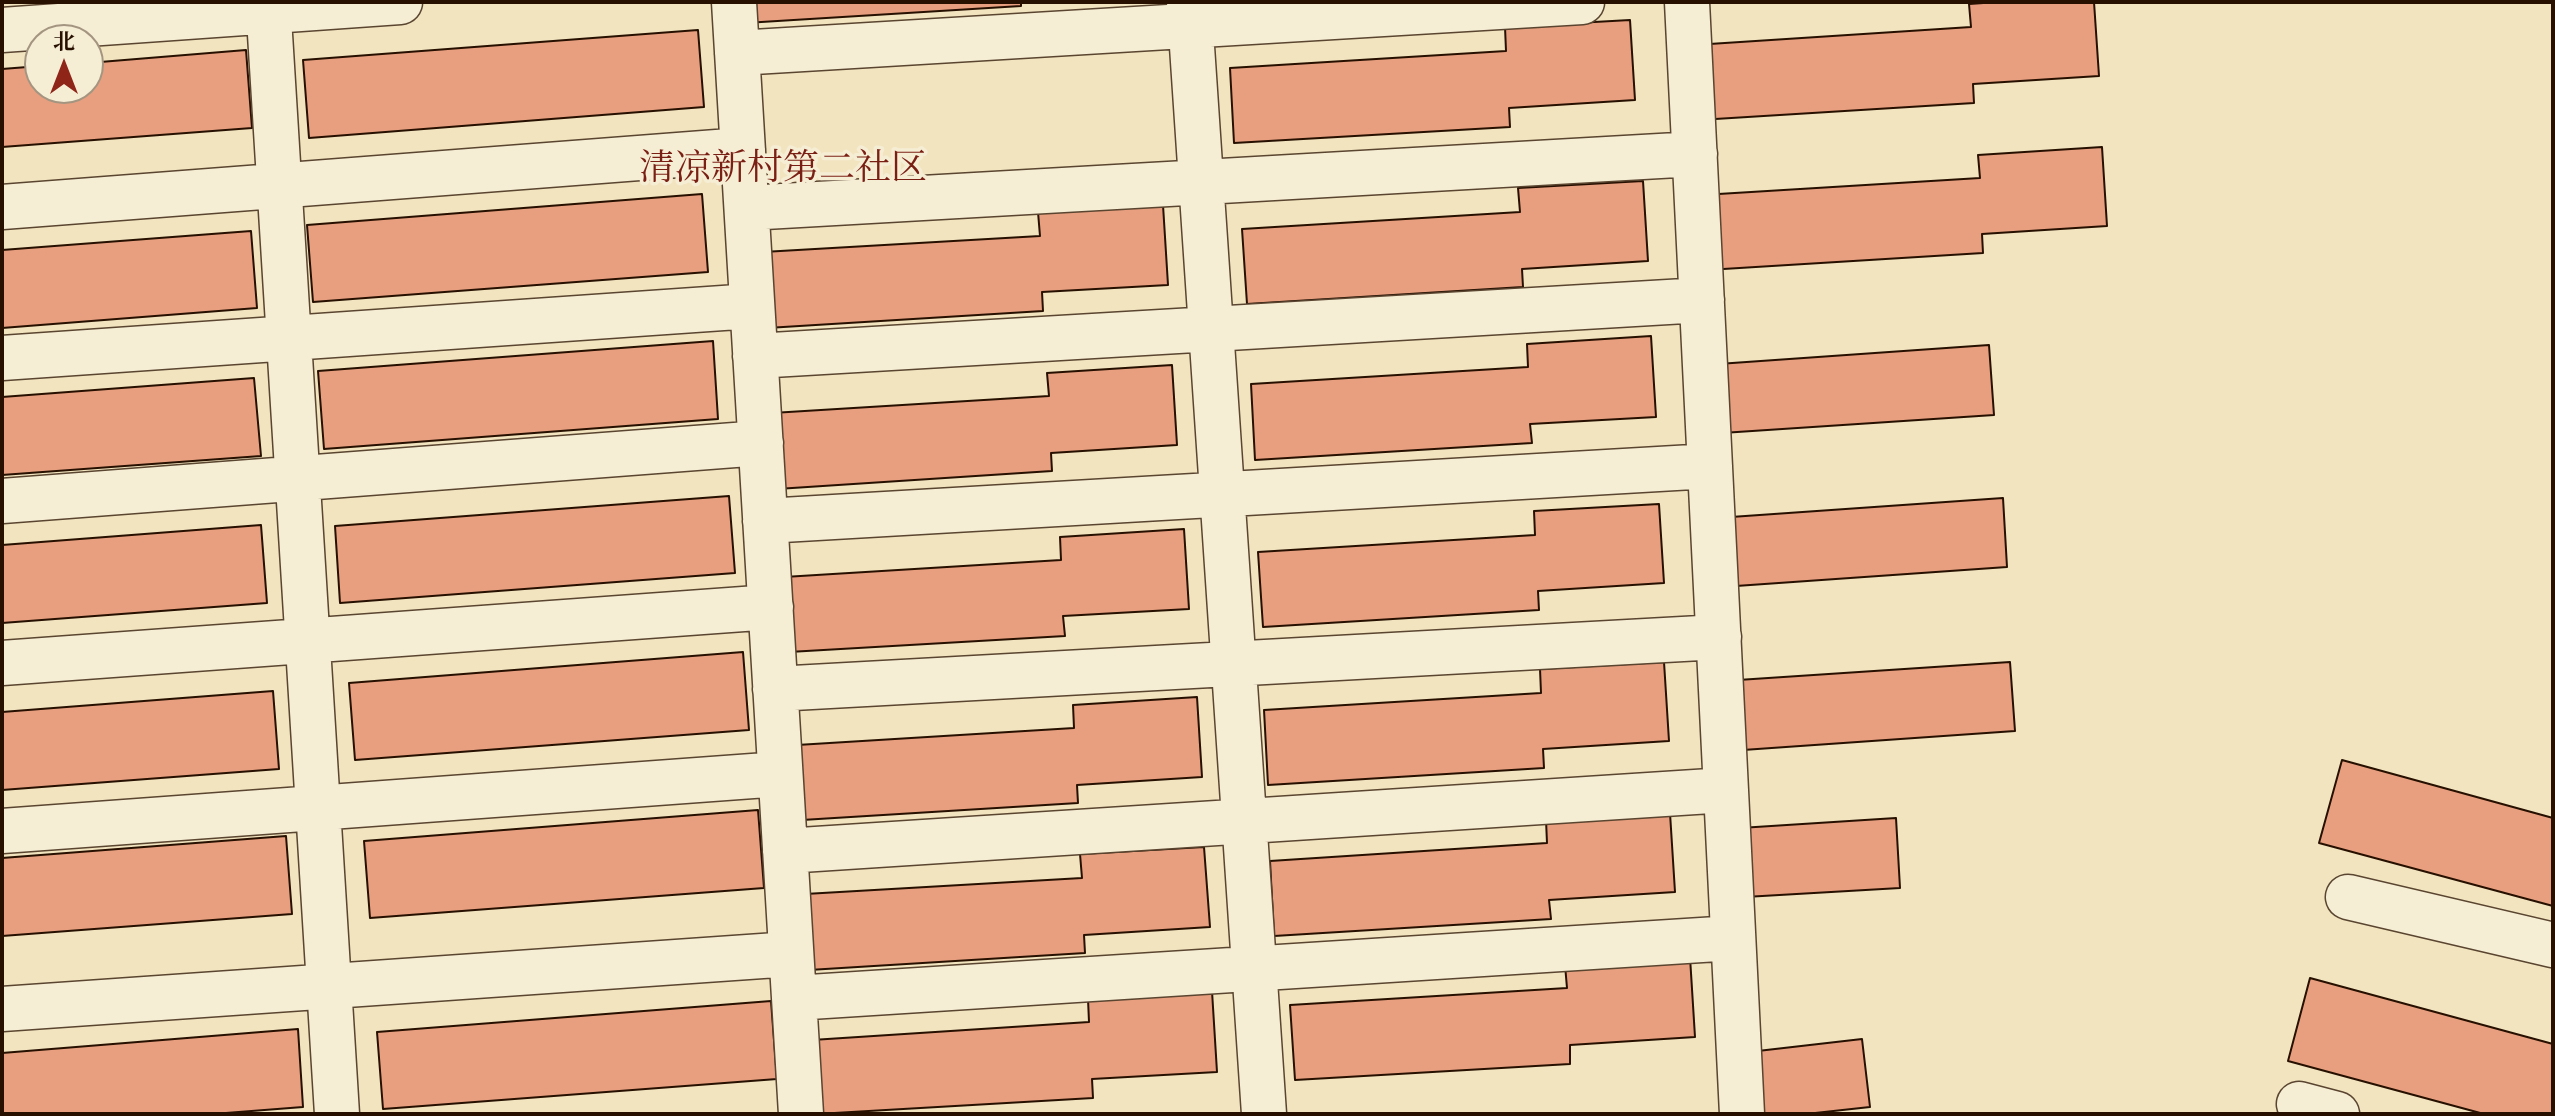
<!DOCTYPE html>
<meta charset="utf-8">
<style>
body{margin:0}
#map{position:relative;width:2555px;height:1116px;overflow:hidden;background:#f1e4bf;font-family:Alegreya,"Noto Serif SC",serif}
canvas{display:block}
.frame{position:absolute;inset:0;border:4px solid #271000;pointer-events:none}
.north{position:absolute;left:24px;top:24px;width:80px;height:80px;box-sizing:border-box;background:#f6edd5;border:2px solid #a39580;border-radius:50%;rotate:0deg;font-size:22px;font-weight:700;line-height:32px;text-align:center;color:#271000}
.north::after{content:'';display:block;margin:auto;width:28px;height:36px;background:#8f2418;clip-path:polygon(50% 0,100% 100%,50% 72%,0 100%)}
</style>
<div id="map">
<canvas width="2555" height="1116"></canvas>
<div class="frame"></div>
<div class="north">北</div>
</div>
<script>
const context = document.querySelector('canvas').getContext('2d');
context.lineJoin = 'round';
function fill(path, color) {
  context.fillStyle = color;
  context.fill(path, 'evenodd');
}
function trace(path, color, width, dash) {
  context.strokeStyle = color;
  context.lineWidth = width;
  context.lineCap = dash ? 'butt' : 'round';
  context.setLineDash(dash || []);
  context.stroke(path);
}
function label(font, color, halo, rows, align = 'center') {
  context.font = font + ' Alegreya,"Noto Serif SC",serif';
  context.lineWidth = 7;
  context.setLineDash([]);
  context.textBaseline = 'middle';
  context.strokeStyle = halo;
  context.fillStyle = color;
  for (const [text, x, y, turn = 0] of rows) {
    context.save();
    context.translate(x, y);
    context.rotate((+turn || 0) * Math.PI / 180);
    context.textAlign = isNaN(turn) ? turn : align;
    if (halo) context.strokeText(text, 0, 0);
    context.fillText(text, 0, 0);
    context.restore();
  }
}
const building = new Path2D(`
 M 744,2 L 1021,2 L 1021,6 L 745,23 Z
 M 1998,2 L 2094,2 L 2099,76 L 1973,84 L 1974,103 L 1699,120 L 1694,45 L 1971,27 L 1969,4 Z
 M 1630,20 L 1635,100 L 1509,108 L 1510,127 L 1234,143 L 1230,68 L 1506,51 L 1505,27 Z
 M 698,30 L 704,107 L 309,138 L 303,60 Z
 M 246,50 L 252,128 L 2,147 L 2,69 L 40,66 L 40,88 L 88,88 L 88,63 Z
 M 2102,147 L 2107,226 L 1982,234 L 1983,253 L 1707,270 L 1702,195 L 1980,178 L 1978,155 Z
 M 1643,181 L 1648,261 L 1522,269 L 1523,287 L 1247,304 L 1242,229 L 1520,212 L 1518,188 Z
 M 702,194 L 708,272 L 313,302 L 307,225 Z
 M 1163,205 L 1168,285 L 1042,292 L 1043,311 L 767,328 L 763,252 L 1040,236 L 1038,212 Z
 M 251,231 L 257,308 L 2,328 L 2,250 Z
 M 1651,336 L 1656,417 L 1530,424 L 1532,443 L 1255,460 L 1251,384 L 1528,367 L 1527,344 Z
 M 713,341 L 718,419 L 324,449 L 318,371 Z
 M 1989,345 L 1994,415 L 1722,433 L 1718,364 Z
 M 1172,365 L 1177,445 L 1051,453 L 1052,471 L 777,489 L 772,413 L 1049,396 L 1047,373 Z
 M 254,378 L 261,456 L 2,475 L 2,397 Z
 M 729,496 L 735,573 L 340,603 L 335,526 Z
 M 2003,498 L 2007,567 L 1736,586 L 1731,517 Z
 M 1659,504 L 1664,583 L 1538,591 L 1539,610 L 1263,627 L 1258,552 L 1535,535 L 1534,511 Z
 M 261,525 L 267,603 L 2,623 L 2,545 Z
 M 1184,529 L 1189,609 L 1063,616 L 1065,636 L 789,652 L 784,577 L 1061,560 L 1060,537 Z
 M 743,652 L 749,730 L 355,760 L 349,683 Z
 M 1664,662 L 1669,741 L 1543,749 L 1544,768 L 1268,785 L 1264,710 L 1541,693 L 1540,669 Z
 M 2010,662 L 2015,731 L 1743,750 L 1738,680 Z
 M 273,691 L 279,769 L 2,790 L 2,712 Z
 M 1197,697 L 1202,777 L 1077,785 L 1078,803 L 802,820 L 797,745 L 1074,728 L 1073,705 Z
 M 2342,760 L 2553,818 L 2553,906 L 2319,843 Z
 M 758,810 L 764,888 L 370,918 L 364,841 Z
 M 1670,813 L 1675,892 L 1549,900 L 1551,919 L 1274,936 L 1270,861 L 1547,843 L 1546,820 Z
 M 1896,818 L 1900,888 L 1745,897 L 1740,828 Z
 M 286,836 L 292,914 L 2,936 L 2,858 Z
 M 1204,847 L 1210,927 L 1084,935 L 1085,953 L 809,970 L 805,894 L 1082,878 L 1080,854 Z
 M 1690,957 L 1695,1037 L 1570,1045 L 1570,1064 L 1295,1080 L 1290,1005 L 1567,988 L 1565,965 Z
 M 2310,978 L 2553,1044 L 2553,1114 L 2484,1114 L 2288,1061 Z
 M 1212,991 L 1217,1072 L 1092,1079 L 1093,1098 L 817,1114 L 812,1040 L 1089,1022 L 1088,999 Z
 M 771,1001 L 777,1079 L 383,1109 L 377,1032 Z
 M 298,1029 L 303,1107 L 213,1114 L 2,1114 L 2,1053 Z
 M 1862,1039 L 1870,1107 L 1806,1114 L 1757,1114 L 1749,1052 Z`);
const minor = new Path2D(`
 M 268,2 L 337,1114
 M 734,2 L 801,1114
 M 1189,2 L 1264,1114
 M 1687,2 L 1742,1114
 M 2,30 L 400,2
 M 737,53 L 1582,2
 M 2,207 L 743,150
 M 747,208 L 1695,154
 M 755,356 L 1702,300
 M 2,358 L 752,306
 M 2,501 L 761,443
 M 765,521 L 1710,466
 M 2,663 L 771,607
 M 775,689 L 1719,637
 M 2,831 L 780,774
 M 785,851 L 1726,790
 M 2348,897 L 2553,945
 M 794,998 L 1733,938
 M 2,1009 L 791,954
 M 2299,1104 L 2337,1114`);
const quarterNames = [
 ["清凉新村第二社区",783,170]
];
fill(building, '#e79f7f');
trace(building, '#271000', 2);
trace(minor, '#5a4530', 47);
trace(minor, '#f6edd5', 44);
label('36px', '#7a1f14', '#f6edd5', quarterNames);
</script>
